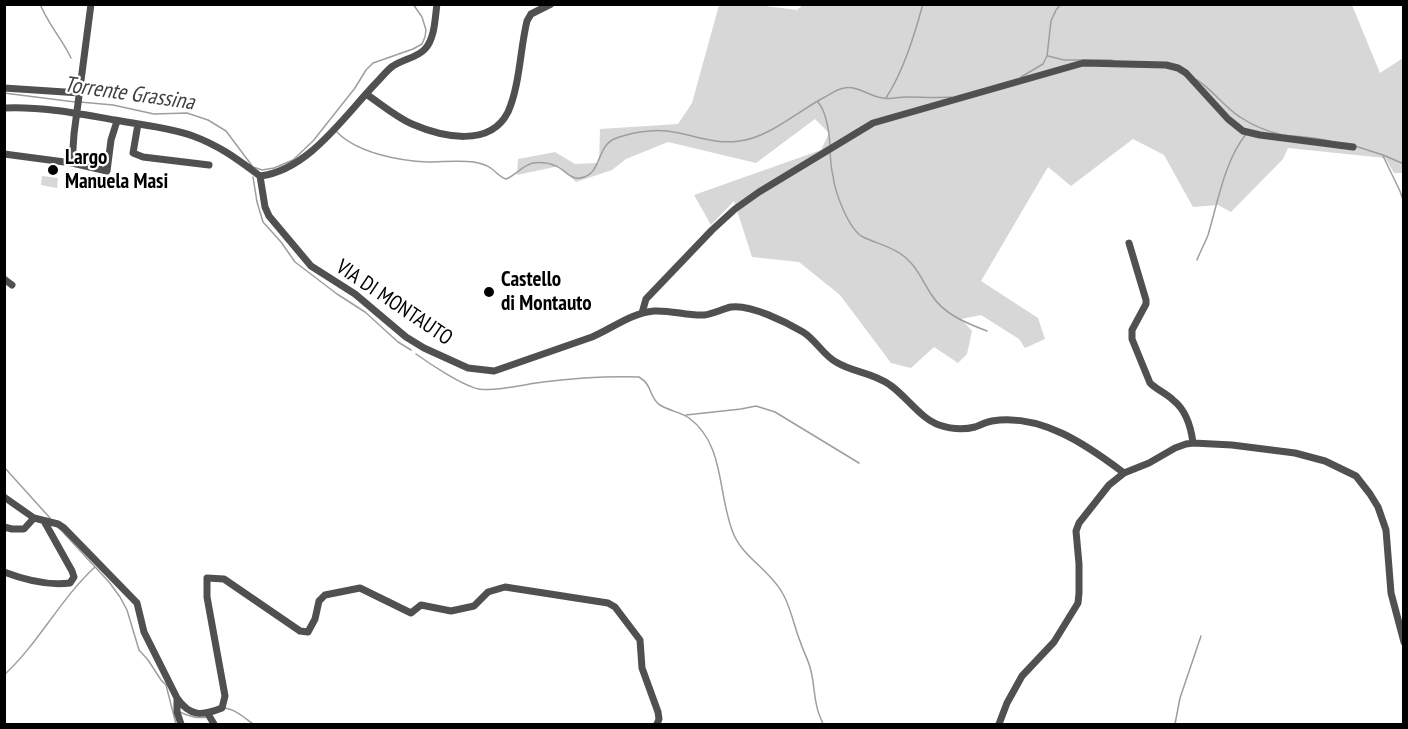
<!DOCTYPE html>
<style>
body{margin:0}
#map{position:relative;width:1408px;height:729px;overflow:hidden;background:#fff;font-family:"PT Sans Narrow",sans-serif}
canvas{display:block}
.frame{position:absolute;inset:0;border:6px solid #000;pointer-events:none}
</style>
<div id="map">
<canvas width="1408" height="729"></canvas>
<div class="frame"></div>
</div>
<script>
const context = document.querySelector('canvas').getContext('2d');
context.lineJoin = 'round';
function fill(path, color) {
  context.fillStyle = color;
  context.fill(path, 'evenodd');
}
function trace(path, color, width, dash) {
  context.strokeStyle = color;
  context.lineWidth = width;
  context.lineCap = dash ? 'butt' : 'round';
  context.setLineDash(dash || []);
  context.stroke(path);
}
function label(font, color, halo, rows, align = 'center') {
  context.font = font + ' "PT Sans Narrow",sans-serif';
  context.lineWidth = 4.5;
  context.setLineDash([]);
  context.textBaseline = 'middle';
  context.strokeStyle = halo;
  context.fillStyle = color;
  for (const [text, x, y, turn = 0] of rows) {
    context.save();
    context.translate(x, y);
    context.rotate((+turn || 0) * Math.PI / 180);
    context.textAlign = isNaN(turn) ? turn : align;
    if (halo) context.strokeText(text, 0, 0);
    context.fillText(text, 0, 0);
    context.restore();
  }
}
const green = new Path2D(`
 M 804,4 L 1352,5 L 1380,73 L 1403,58 L 1403,173 L 1394,173 L 1385,158 L 1288,148 L 1283,159 L 1231,212 L 1218,205 L 1193,207 L 1164,155 L 1133,139 L 1071,186 L 1048,167 L 981,281 L 1038,318 L 1045,339 L 1025,348 L 1019,339 L 981,315 L 961,319 L 972,331 L 967,354 L 958,363 L 934,347 L 911,368 L 891,363 L 840,295 L 799,262 L 752,257 L 734,201 L 711,225 L 694,195 L 821,150 L 829,133 L 815,119 L 756,163 L 668,142 L 626,159 L 612,170 L 576,182 L 559,166 L 517,175 L 518,159 L 555,152 L 575,164 L 599,163 L 600,129 L 678,124 L 692,103 L 719,5 L 758,5 L 797,10 Z
 M 42,176 L 58,178 L 57,188 L 41,185 Z`);
const stream = new Path2D(`
 M 40,4 C 48,24 62,39 71,58
 M 1048,56 L 1064,60 L 1112,60
 M 1021,77 L 1043,64 L 1047,56 L 1051,21 L 1056,10 L 1061,4
 M 1197,80 C 1213,90 1224,107 1240,117 C 1252,125 1269,132 1283,135 C 1299,137 1314,137 1330,141
 M 4,93 L 75,102
 M 886,98 C 904,70 914,36 923,4
 M 80,102 L 113,105 L 154,114 L 187,113 L 208,120 L 226,131 L 253,167 L 262,170 L 274,168 L 293,160 L 313,141 L 355,88 L 366,70 L 373,63 L 413,49 L 422,44 L 425,37 L 426,30 L 422,17 L 413,4
 M 818,102 C 827,113 829,131 830,145
 M 337,132 C 357,153 400,161 428,162 C 443,162 459,160 474,162 C 480,163 487,165 492,169 C 497,173 500,177 506,179 C 516,175 523,165 533,163 C 540,162 549,163 556,166 C 566,170 571,182 584,177 C 601,172 597,147 614,139 C 629,133 651,129 667,131 C 692,134 714,145 739,141 C 768,138 797,112 823,98 C 829,95 837,89 844,88 C 857,85 870,97 883,98 C 890,100 898,97 906,97 C 921,97 936,98 951,97
 M 1355,146 L 1383,155 L 1404,164
 M 830,153 C 831,161 831,169 833,176 C 835,192 848,229 863,237 C 880,245 898,248 911,263 C 919,271 924,284 931,294 C 943,314 966,323 987,331
 M 1383,156 L 1400,191 L 1404,203
 M 253,177 L 257,202 L 263,222 L 281,242 L 295,262 L 337,294 L 365,312 L 398,342 L 411,350
 M 1197,260 C 1200,252 1205,243 1208,235 C 1218,202 1224,162 1246,134
 M 416,354 C 430,364 463,386 479,389 C 494,392 526,384 543,382 C 575,378 607,376 639,377 C 653,385 649,398 660,405 C 669,411 681,412 689,418 C 726,445 717,496 734,535 C 744,558 771,571 783,594 C 791,608 794,626 800,641 C 803,651 809,661 811,671 C 814,683 814,696 817,707 C 818,713 821,719 823,724
 M 686,415 L 741,409 L 756,406 L 775,412 L 859,463
 M 4,467 L 50,518
 M 60,529 L 109,582 L 120,597 L 127,610 L 139,650 L 148,660 L 161,680 L 166,685 L 176,724
 M 4,675 C 39,643 60,599 95,567
 M 224,708 C 235,709 245,718 253,724
 M 180,712 C 189,716 197,719 207,717
 M 1175,724 L 1180,698 L 1201,636`);
const street = new Path2D(`
 M 4,88 L 80,93
 M 366,94 C 381,104 396,117 412,124 C 442,137 490,148 508,112 C 520,85 520,49 527,21 L 531,14 L 551,4
 M 4,108 C 39,106 81,114 115,120 C 141,125 168,127 193,136 C 220,146 237,159 260,176
 M 138,124 L 133,153 L 143,157 L 209,165
 M 4,154 L 72,163 L 107,171 L 111,140 L 117,121
 M 72,163 L 74,134 L 91,4
 M 260,176 L 265,207 L 269,216 L 311,266 L 355,294 L 406,337 L 424,348 L 468,368 L 494,371 L 500,369 L 592,337 C 613,328 631,313 654,311 C 671,310 688,316 704,315 C 713,314 722,309 731,307 C 750,304 786,322 803,332 C 816,340 823,355 836,362 C 854,373 872,372 890,385 C 906,396 921,419 939,425 C 951,429 963,430 975,427 C 981,425 986,422 992,421 C 1041,413 1087,445 1124,473 L 1149,463 L 1175,448 L 1186,444 L 1193,443 L 1232,445 L 1295,453 L 1325,461 L 1356,476 L 1370,494 L 1378,507 L 1386,530 L 1391,593 L 1404,642
 M 260,176 C 309,170 344,116 377,82 C 382,77 387,70 393,66 C 403,59 417,58 425,49 C 435,38 435,18 437,4
 M 1129,243 L 1146,300 L 1146,304 L 1132,330 L 1132,339 L 1150,383 C 1157,390 1166,393 1173,400 C 1186,410 1191,427 1193,443
 M 4,279 L 12,285
 M 642,313 L 646,299 L 712,230 L 735,209 L 759,192 L 873,123 L 1083,63 L 1166,65 L 1178,68 L 1186,73 L 1228,119 L 1243,131 L 1260,135 L 1353,147
 M 4,497 L 34,518 L 58,524 L 64,528 L 137,603 L 144,632 L 177,698 C 190,717 202,716 222,708 L 225,696 L 207,597 L 207,578 L 224,579 L 300,631 L 308,632 L 315,619 L 319,601 L 325,595 L 360,588 L 411,613 L 421,605 L 451,611 L 474,606 L 488,592 L 505,587 L 608,603 L 615,607 L 640,640 L 642,668 L 658,712 L 659,719 L 657,724
 M 4,527 L 12,529 L 24,529 L 34,518
 M 4,572 C 25,580 47,586 70,583 L 74,577 L 72,571 L 44,521
 M 177,698 L 177,712 L 181,724
 M 208,714 L 214,724
 M 999,724 L 1007,703 L 1022,676 L 1054,642 L 1078,603 L 1079,593 L 1079,564 L 1076,531 L 1079,523 L 1109,485 L 1124,473`);
const markers = [
 [53,170,6,"#000"],
 [489,292,6,"#000"]
];
const poiNames = [
 ["Largo",65,158],
 ["Manuela Masi",65,182],
 ["Castello",501,280],
 ["di Montauto",501,304]
];
const streetNames = [
 ["VIA DI MONTAUTO",394,303,34]
];
const waterNames = [
 ["Torrente Grassina",129,94,8]
];
fill(green, '#d7d7d7');
trace(stream, '#9e9e9e', 1.5);
trace(street, '#505050', 7);
for (const [x, y, r, color] of markers) {
  const dot = new Path2D();
  dot.arc(x, y, r, 0, 2 * Math.PI);
  context.fillStyle = color;
  context.fill(dot);
  trace(dot, '#fff', 2);
}
label('bold 21px', '#000', '#fff', poiNames, 'left');
label('21px', '#000', '#fff', streetNames);
label('italic 22px', '#3f3f3f', '#fff', waterNames);
</script>
